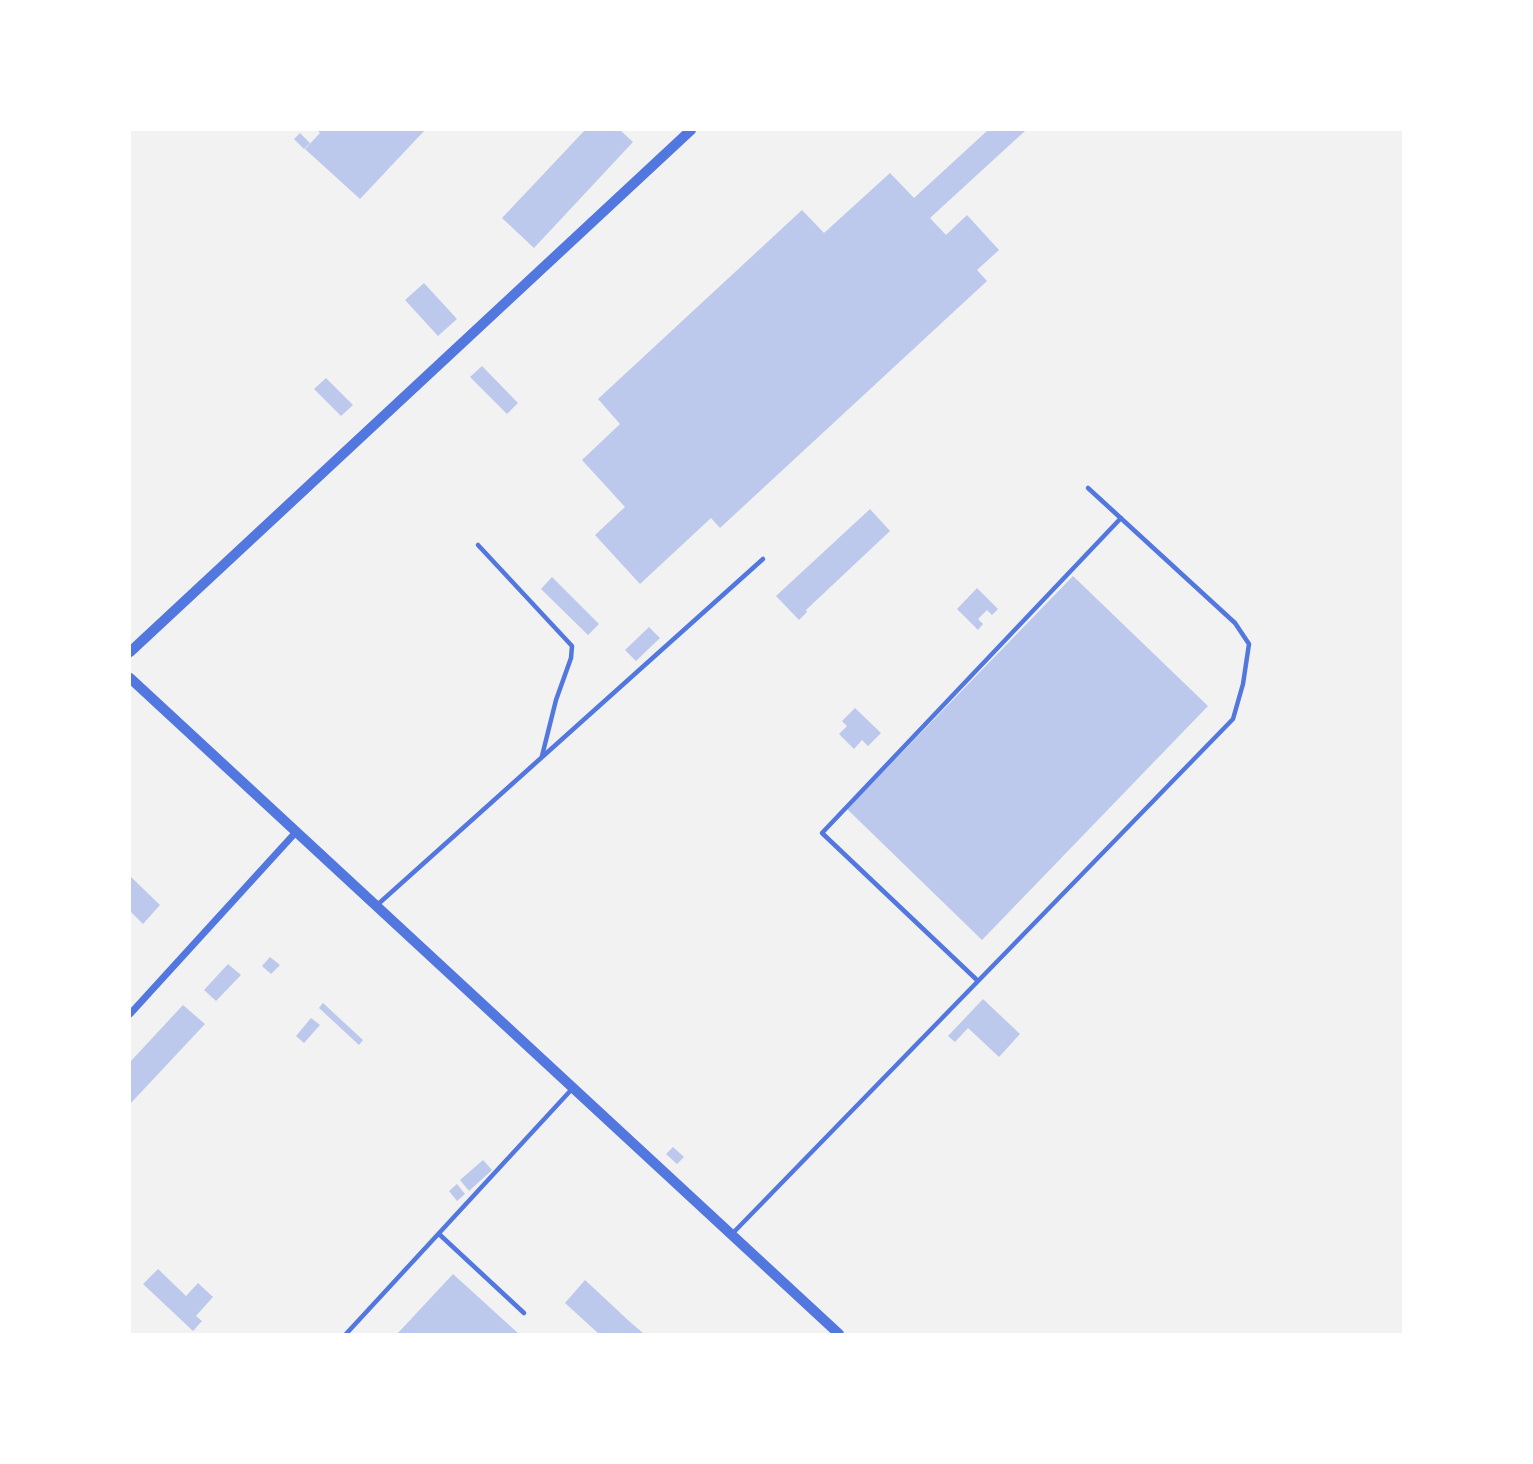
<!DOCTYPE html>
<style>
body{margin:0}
#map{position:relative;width:1533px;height:1464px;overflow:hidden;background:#f2f2f2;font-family:Inter,sans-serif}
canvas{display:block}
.frame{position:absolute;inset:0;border:131px solid #fff;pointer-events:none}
</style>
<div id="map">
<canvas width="1533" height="1464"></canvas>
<div class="frame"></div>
</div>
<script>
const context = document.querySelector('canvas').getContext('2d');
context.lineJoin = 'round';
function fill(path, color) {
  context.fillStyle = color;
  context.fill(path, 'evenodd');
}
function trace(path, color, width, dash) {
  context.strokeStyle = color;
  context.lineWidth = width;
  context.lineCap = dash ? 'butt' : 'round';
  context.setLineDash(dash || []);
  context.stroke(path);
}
const building = new Path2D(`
 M 317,130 L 425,130 L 360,199 L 305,149 L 320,133 Z
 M 585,130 L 620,130 L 633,142 L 534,248 L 502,218 Z
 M 988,130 L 1026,130 L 930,218 L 946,235 L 967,215 L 999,250 L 977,270 L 987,281 L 720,528 L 711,518 L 640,584 L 595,535 L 625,507 L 582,460 L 620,424 L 598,399 L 802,210 L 824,233 L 890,173 L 914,198 Z
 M 300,133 L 310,143 L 304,149 L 294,139 Z
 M 424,283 L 457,319 L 438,336 L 405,300 Z
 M 482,366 L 518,403 L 507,414 L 470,377 Z
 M 326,378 L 353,405 L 341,416 L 314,389 Z
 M 870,509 L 890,531 L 806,610 L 807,612 L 799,620 L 776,596 Z
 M 1073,576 L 1208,706 L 982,940 L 847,809 Z
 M 552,577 L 599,624 L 588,635 L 541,589 Z
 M 977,588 L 998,609 L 992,615 L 987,610 L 978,619 L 983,624 L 978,630 L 957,609 Z
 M 649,627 L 660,638 L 636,661 L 625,650 Z
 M 855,708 L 881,733 L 868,746 L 862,740 L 854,749 L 839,734 L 847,726 L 842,721 Z
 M 130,876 L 160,905 L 143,924 L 130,911 Z
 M 270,957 L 280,965 L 271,974 L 262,966 Z
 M 228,964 L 241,975 L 216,1001 L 204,990 Z
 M 983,999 L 1020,1034 L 999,1057 L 968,1028 L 955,1042 L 948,1036 Z
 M 323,1003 L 363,1040 L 359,1045 L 319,1008 Z
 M 183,1005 L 205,1024 L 130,1104 L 130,1062 Z
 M 311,1018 L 320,1025 L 304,1043 L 296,1036 Z
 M 673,1147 L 684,1157 L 677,1164 L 666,1154 Z
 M 483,1160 L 492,1170 L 469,1191 L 460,1180 Z
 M 457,1184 L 465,1194 L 457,1201 L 449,1191 Z
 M 158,1269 L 186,1296 L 198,1283 L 213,1297 L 196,1316 L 202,1321 L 193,1331 L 143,1284 Z
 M 453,1274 L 519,1334 L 397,1334 Z
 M 585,1280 L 629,1321 L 644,1334 L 599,1334 L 565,1303 Z`);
const service = new Path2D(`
 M 478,545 L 572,646 L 571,658 L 556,700 L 542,756
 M 376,906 L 763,559
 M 978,981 L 822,833 L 1121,518
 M 439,1234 L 524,1313
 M 731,1235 L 1233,719 L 1243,684 L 1249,644 L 1235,623 L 1088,488
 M 346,1334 L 572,1089`);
const minor = new Path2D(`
 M 130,1014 L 296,832`);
const tertiary = new Path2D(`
 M 130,652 L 691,130
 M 130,678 L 839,1334`);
fill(building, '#bdc9ec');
trace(service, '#5277de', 4.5);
trace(minor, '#5277de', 7);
trace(tertiary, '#5277de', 10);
</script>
